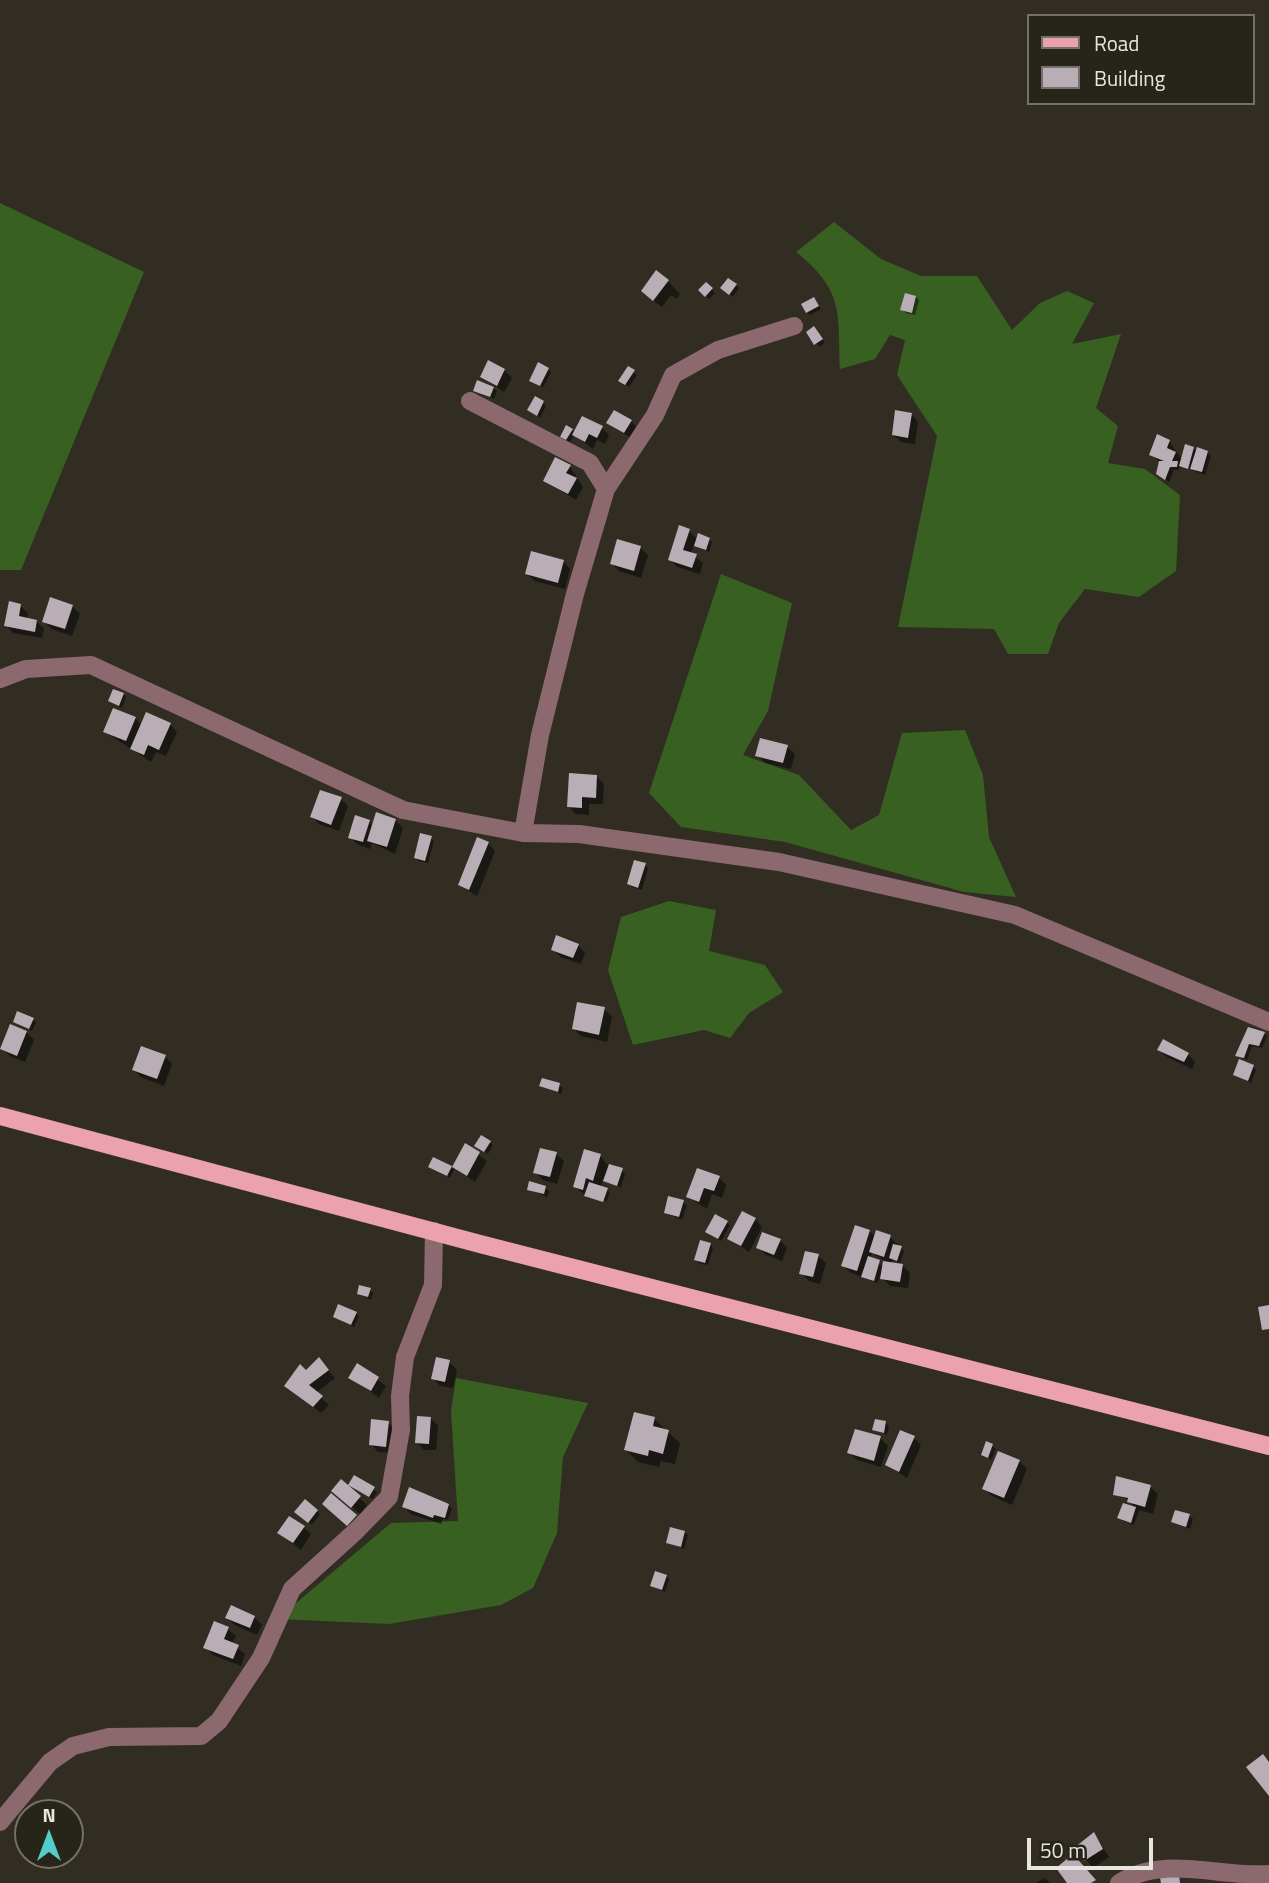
<!DOCTYPE html>
<style>
body{margin:0}
#map{position:relative;width:1269px;height:1883px;overflow:hidden;background:#312d23;font-family:"Titillium Web",sans-serif}
canvas{display:block}
.legend{position:absolute;left:1027px;top:14px;width:228px;height:91px;box-sizing:border-box;background:#272419;border:2px solid #747168;margin:0;padding:9px 12px;list-style:none;font-size:21px;color:#e7e5de}
.legend li{display:flex;align-items:center;gap:14px;height:35px}
.legend b{width:35px;border:2px solid #747168}
.north{position:absolute;left:14px;top:1799px;width:70px;height:70px;box-sizing:border-box;background:#272419;border:2px solid #747168;border-radius:50%;rotate:0deg;font-size:19px;font-weight:700;line-height:28px;text-align:center;color:#e7e5de}
.north::after{content:'';display:block;margin:auto;width:24px;height:32px;background:#54cdc8;clip-path:polygon(50% 0,100% 100%,50% 72%,0 100%)}
.scale{position:absolute;left:1027px;top:1838px;width:126px;height:32px;box-sizing:border-box;border:4px solid #e7e5de;border-top:0;padding-left:9px;font-size:21px;line-height:24px;white-space:nowrap;color:#e7e5de;-webkit-text-stroke:5px #272419;paint-order:stroke}
</style>
<div id="map">
<canvas width="1269" height="1883"></canvas>
<ul class="legend">
<li><b style="height:9px;background:#eba2ae"></b>Road</li>
<li><b style="height:19px;background:#b9adb6"></b>Building</li>
</ul>
<div class="north">N</div>
<div class="scale">50 m</div>
</div>
<script>
const context = document.querySelector('canvas').getContext('2d');
context.lineJoin = 'round';
function fill(path, color) {
  context.fillStyle = color;
  context.fill(path, 'evenodd');
}
function trace(path, color, width, dash) {
  context.strokeStyle = color;
  context.lineWidth = width;
  context.lineCap = dash ? 'butt' : 'round';
  context.setLineDash(dash || []);
  context.stroke(path);
}
const forest = new Path2D(`
 M 0,203 L 144,272 L 21,570 L 0,570 Z
 M 834,222 L 881,259 L 921,276 L 977,276 L 1012,330 L 1040,303 L 1067,291 L 1094,303 L 1072,344 L 1121,334 L 1096,408 L 1118,426 L 1108,463 L 1145,469 L 1180,495 L 1176,571 L 1139,597 L 1085,589 L 1059,623 L 1048,654 L 1008,654 L 994,629 L 898,627 L 937,436 L 897,375 L 905,340 L 890,335 L 875,359 L 840,369 C 838,311 844,291 796,252 Z
 M 721,574 L 792,603 L 768,711 L 743,755 L 799,775 L 851,830 L 879,815 L 902,733 L 965,730 L 983,775 L 989,837 L 1016,897 L 964,892 L 785,842 L 681,827 L 649,793 Z
 M 669,901 L 716,910 L 709,951 L 765,965 L 783,992 L 749,1013 L 730,1038 L 704,1030 L 633,1045 L 608,970 L 621,917 Z
 M 456,1378 L 588,1403 L 563,1457 L 557,1533 L 533,1588 L 501,1605 L 389,1624 L 277,1619 L 391,1523 L 458,1521 L 451,1411 Z`);
const shadow = new Path2D(`
 M 668,281 L 680,294 L 677,299 L 671,295 L 662,307 L 651,299 Z
 M 706,284 L 715,293 L 709,299 L 700,290 Z
 M 736,285 L 739,288 L 733,297 L 726,291 Z
 M 916,297 L 919,300 L 915,315 L 906,313 L 902,309 Z
 M 814,299 L 821,309 L 810,315 L 807,312 Z
 M 817,332 L 825,343 L 819,347 L 816,343 Z
 M 628,368 L 637,375 L 629,387 L 624,383 Z
 M 548,369 L 551,372 L 543,388 L 531,380 Z
 M 504,370 L 512,378 L 504,392 L 482,377 Z
 M 493,388 L 497,391 L 494,399 L 475,390 Z
 M 543,403 L 546,406 L 540,418 L 529,410 Z
 M 911,414 L 918,422 L 915,444 L 901,442 L 893,435 Z
 M 631,421 L 638,429 L 632,439 L 608,423 Z
 M 602,428 L 609,435 L 605,444 L 597,440 L 593,449 L 574,435 L 570,442 L 565,439 L 572,430 L 575,434 Z
 M 1169,441 L 1182,460 L 1193,448 L 1197,452 L 1208,453 L 1211,456 L 1205,475 L 1181,466 L 1178,470 L 1174,470 L 1169,482 L 1162,477 L 1161,463 L 1151,455 Z
 M 570,467 L 583,487 L 576,500 L 545,481 Z
 M 689,531 L 698,540 L 709,539 L 712,542 L 709,552 L 694,544 L 691,554 L 703,563 L 700,574 L 677,567 L 670,559 Z
 M 640,548 L 648,555 L 641,578 L 619,571 L 612,564 Z
 M 563,561 L 570,569 L 565,589 L 535,581 L 527,574 Z
 M 20,606 L 28,613 L 27,619 L 36,621 L 44,629 L 42,638 L 13,633 L 6,625 Z
 M 72,606 L 80,614 L 72,636 L 52,629 L 44,622 Z
 M 123,694 L 126,697 L 122,708 L 110,701 Z
 M 135,718 L 142,726 L 170,724 L 177,732 L 166,756 L 156,752 L 151,762 L 105,732 Z
 M 787,747 L 795,754 L 791,769 L 765,763 L 757,755 Z
 M 597,777 L 604,784 L 603,804 L 589,804 L 589,815 L 576,814 L 569,807 Z
 M 341,799 L 348,806 L 339,831 L 319,824 L 312,816 Z
 M 395,820 L 403,828 L 395,854 L 372,843 L 370,849 L 358,845 L 350,837 L 369,821 L 373,826 Z
 M 431,838 L 434,841 L 428,863 L 419,861 L 416,858 Z
 M 488,843 L 495,851 L 477,896 L 460,885 Z
 M 645,865 L 648,868 L 642,890 L 632,887 L 629,884 Z
 M 578,945 L 585,953 L 581,964 L 561,957 L 553,950 Z
 M 604,1009 L 612,1017 L 607,1042 L 581,1036 L 574,1029 Z
 M 33,1019 L 36,1023 L 32,1031 L 15,1022 Z
 M 1249,1029 L 1267,1036 L 1262,1048 L 1252,1046 L 1247,1060 L 1237,1055 Z
 M 26,1032 L 34,1040 L 25,1062 L 10,1056 L 2,1048 Z
 M 1159,1050 L 1188,1054 L 1195,1062 L 1192,1069 L 1167,1057 Z
 M 165,1056 L 172,1064 L 164,1086 L 141,1077 L 134,1070 Z
 M 1253,1066 L 1256,1070 L 1251,1083 L 1235,1074 Z
 M 559,1085 L 563,1088 L 561,1094 L 541,1086 Z
 M 490,1142 L 493,1145 L 488,1154 L 480,1149 Z
 M 466,1145 L 487,1161 L 475,1182 L 455,1168 L 450,1178 L 430,1167 L 452,1169 Z
 M 556,1154 L 564,1161 L 557,1184 L 543,1180 L 535,1172 Z
 M 600,1155 L 607,1165 L 625,1173 L 621,1188 L 603,1179 L 601,1187 L 610,1192 L 607,1201 L 590,1196 L 590,1199 L 575,1187 Z
 M 719,1178 L 726,1185 L 722,1198 L 712,1194 L 707,1209 L 688,1197 Z
 M 545,1188 L 549,1191 L 547,1197 L 529,1189 Z
 M 670,1198 L 687,1205 L 682,1220 L 666,1213 Z
 M 755,1219 L 762,1227 L 749,1252 L 729,1238 Z
 M 727,1222 L 730,1225 L 721,1241 L 710,1235 Z
 M 869,1231 L 876,1237 L 890,1237 L 904,1251 L 900,1263 L 893,1260 L 891,1264 L 903,1266 L 910,1273 L 908,1288 L 890,1286 L 882,1278 L 884,1268 L 877,1283 L 851,1273 L 843,1266 ZM 872,1253 L 885,1261 L 884,1267 L 870,1259 Z
 M 780,1240 L 787,1248 L 782,1261 L 766,1255 L 758,1247 Z
 M 710,1244 L 713,1248 L 708,1265 L 699,1263 L 696,1259 Z
 M 818,1256 L 826,1263 L 820,1284 L 809,1281 L 801,1273 Z
 M 370,1290 L 373,1293 L 371,1300 L 359,1293 Z
 M 356,1313 L 359,1316 L 354,1327 L 335,1317 Z
 M 319,1360 L 335,1378 L 316,1393 L 329,1405 L 321,1413 L 286,1386 Z
 M 449,1362 L 457,1370 L 453,1388 L 440,1386 L 433,1378 Z
 M 358,1366 L 386,1386 L 379,1398 L 351,1377 Z
 M 431,1418 L 438,1426 L 436,1450 L 424,1450 L 416,1442 Z
 M 654,1419 L 680,1443 L 675,1464 L 661,1461 L 659,1467 L 638,1462 L 626,1450 Z
 M 388,1423 L 396,1430 L 393,1453 L 378,1452 L 371,1444 Z
 M 886,1423 L 889,1426 L 887,1435 L 874,1429 Z
 M 880,1438 L 888,1446 L 881,1467 L 857,1460 L 849,1452 Z
 M 914,1438 L 921,1445 L 907,1478 L 887,1465 Z
 M 992,1446 L 996,1449 L 991,1460 L 983,1455 Z
 M 1019,1461 L 1027,1469 L 1012,1505 L 992,1496 L 984,1489 Z
 M 354,1477 L 377,1492 L 373,1499 L 353,1488 Z
 M 341,1482 L 367,1505 L 360,1514 L 341,1498 Z
 M 1150,1487 L 1158,1494 L 1153,1514 L 1139,1510 L 1134,1525 L 1123,1521 L 1119,1518 L 1124,1505 L 1136,1509 L 1129,1500 L 1115,1494 Z
 M 410,1489 L 448,1505 L 452,1509 L 448,1520 L 443,1519 L 441,1524 L 411,1514 L 404,1506 Z
 M 305,1501 L 320,1514 L 312,1525 L 300,1515 Z
 M 1189,1516 L 1193,1519 L 1190,1529 L 1173,1522 Z
 M 303,1527 L 311,1534 L 301,1550 L 280,1533 Z
 M 684,1532 L 688,1535 L 684,1549 L 668,1542 Z
 M 666,1576 L 669,1579 L 665,1592 L 652,1586 Z
 M 254,1617 L 262,1625 L 257,1635 L 235,1625 L 227,1618 Z
 M 228,1629 L 236,1636 L 232,1644 L 245,1654 L 241,1666 L 213,1655 L 205,1647 Z
 M 1094,1834 L 1109,1857 L 1093,1868 L 1077,1848 Z
 M 1045,1878 L 1050,1883 L 1036,1883 Z`);
const building = new Path2D(`
 M 656,270 L 669,280 L 653,301 L 641,291 Z
 M 728,278 L 737,284 L 729,295 L 720,288 Z
 M 706,282 L 713,288 L 705,297 L 698,290 Z
 M 905,293 L 916,296 L 912,313 L 900,310 Z
 M 814,297 L 819,306 L 806,313 L 801,304 Z
 M 814,326 L 823,339 L 814,345 L 806,332 Z
 M 488,360 L 505,369 L 497,386 L 480,377 Z
 M 538,362 L 549,368 L 540,386 L 529,381 Z
 M 628,366 L 635,370 L 625,385 L 618,381 Z
 M 477,380 L 494,387 L 490,397 L 473,391 Z
 M 535,396 L 544,401 L 537,416 L 527,410 Z
 M 614,410 L 632,420 L 624,433 L 606,423 Z
 M 895,410 L 912,413 L 908,438 L 892,435 Z
 M 582,416 L 603,426 L 597,438 L 589,434 L 585,442 L 572,435 Z
 M 566,425 L 573,429 L 566,440 L 560,437 Z
 M 1157,434 L 1170,440 L 1167,448 L 1176,452 L 1172,461 L 1178,461 L 1177,467 L 1170,467 L 1165,480 L 1156,474 L 1159,461 L 1164,461 L 1149,455 Z
 M 1185,444 L 1194,447 L 1188,469 L 1179,466 Z
 M 1197,447 L 1208,451 L 1202,472 L 1190,469 Z
 M 555,457 L 571,465 L 566,473 L 577,478 L 568,494 L 543,481 Z
 M 679,525 L 690,529 L 683,550 L 697,554 L 692,568 L 668,560 Z
 M 698,533 L 710,538 L 706,550 L 694,546 Z
 M 617,539 L 641,546 L 634,571 L 610,564 Z
 M 531,551 L 564,560 L 558,583 L 525,574 Z
 M 50,597 L 73,605 L 65,629 L 42,622 Z
 M 9,601 L 21,604 L 19,616 L 37,620 L 35,632 L 4,626 Z
 M 113,689 L 124,693 L 119,706 L 108,701 Z
 M 113,708 L 136,717 L 126,741 L 103,732 Z
 M 146,712 L 171,723 L 159,750 L 148,745 L 144,755 L 130,749 Z
 M 760,738 L 788,745 L 783,763 L 755,756 Z
 M 569,773 L 597,775 L 596,798 L 582,797 L 582,808 L 567,807 Z
 M 320,790 L 342,797 L 331,825 L 310,817 Z
 M 376,812 L 396,819 L 387,847 L 367,841 Z
 M 355,815 L 370,820 L 363,842 L 348,838 Z
 M 420,833 L 432,836 L 425,861 L 414,858 Z
 M 477,837 L 489,842 L 469,890 L 458,885 Z
 M 634,860 L 646,863 L 638,888 L 627,884 Z
 M 556,935 L 579,944 L 573,958 L 551,950 Z
 M 577,1002 L 605,1007 L 599,1035 L 572,1029 Z
 M 17,1011 L 34,1018 L 29,1029 L 13,1022 Z
 M 10,1024 L 27,1031 L 17,1056 L 0,1049 Z
 M 1248,1027 L 1265,1032 L 1259,1046 L 1249,1044 L 1244,1058 L 1235,1056 Z
 M 1163,1039 L 1189,1053 L 1184,1062 L 1157,1050 Z
 M 141,1046 L 166,1055 L 157,1079 L 132,1070 Z
 M 1239,1059 L 1254,1065 L 1248,1081 L 1233,1075 Z
 M 542,1078 L 560,1083 L 558,1092 L 539,1086 Z
 M 481,1135 L 491,1141 L 484,1152 L 474,1146 Z
 M 465,1143 L 480,1152 L 467,1176 L 452,1167 Z
 M 540,1148 L 557,1152 L 550,1177 L 533,1173 Z
 M 584,1149 L 601,1154 L 593,1181 L 586,1178 L 583,1190 L 573,1187 Z
 M 433,1157 L 452,1166 L 447,1176 L 428,1167 Z
 M 609,1164 L 623,1168 L 617,1186 L 603,1181 Z
 M 697,1168 L 720,1176 L 714,1191 L 704,1188 L 699,1202 L 686,1197 Z
 M 529,1181 L 546,1186 L 544,1194 L 527,1190 Z
 M 589,1182 L 608,1188 L 603,1202 L 584,1196 Z
 M 668,1196 L 684,1200 L 679,1217 L 664,1213 Z
 M 742,1211 L 756,1218 L 741,1246 L 727,1239 Z
 M 715,1214 L 728,1221 L 718,1239 L 705,1232 Z
 M 855,1225 L 870,1230 L 857,1271 L 841,1266 Z
 M 876,1230 L 891,1235 L 884,1257 L 869,1252 Z
 M 762,1232 L 781,1239 L 774,1255 L 756,1248 Z
 M 700,1240 L 711,1243 L 705,1263 L 694,1260 Z
 M 893,1244 L 902,1246 L 897,1261 L 889,1258 Z
 M 805,1251 L 819,1254 L 813,1277 L 799,1274 Z
 M 868,1256 L 880,1260 L 874,1281 L 861,1277 Z
 M 883,1261 L 903,1264 L 900,1282 L 880,1279 Z
 M 359,1285 L 371,1288 L 368,1297 L 357,1294 Z
 M 338,1304 L 357,1312 L 351,1325 L 333,1317 Z
 M 1269,1305 L 1269,1329 L 1262,1330 L 1258,1307 Z
 M 319,1357 L 329,1370 L 309,1385 L 323,1396 L 313,1407 L 284,1386 L 300,1364 L 306,1370 Z
 M 436,1357 L 450,1360 L 445,1382 L 431,1379 Z
 M 357,1363 L 379,1377 L 371,1391 L 348,1378 Z
 M 634,1412 L 655,1417 L 653,1426 L 669,1430 L 663,1454 L 649,1450 L 648,1456 L 624,1450 Z
 M 417,1416 L 431,1417 L 429,1444 L 415,1443 Z
 M 371,1419 L 389,1421 L 386,1447 L 369,1445 Z
 M 875,1419 L 886,1421 L 884,1433 L 872,1430 Z
 M 855,1429 L 881,1436 L 874,1461 L 847,1453 Z
 M 900,1430 L 915,1436 L 899,1472 L 885,1465 Z
 M 986,1441 L 993,1444 L 988,1458 L 981,1455 Z
 M 998,1451 L 1020,1460 L 1004,1498 L 982,1489 Z
 M 354,1475 L 375,1487 L 369,1497 L 348,1485 Z
 M 1116,1476 L 1151,1485 L 1145,1507 L 1127,1502 L 1128,1498 L 1113,1495 Z
 M 341,1479 L 361,1496 L 351,1508 L 331,1491 Z
 M 409,1487 L 449,1504 L 445,1518 L 434,1515 L 433,1518 L 402,1507 Z
 M 331,1493 L 357,1515 L 347,1526 L 322,1504 Z
 M 305,1499 L 318,1510 L 308,1523 L 294,1512 Z
 M 1123,1503 L 1136,1507 L 1131,1523 L 1117,1518 Z
 M 1175,1510 L 1190,1514 L 1186,1527 L 1171,1522 Z
 M 289,1516 L 305,1526 L 293,1543 L 277,1533 Z
 M 670,1527 L 685,1531 L 681,1547 L 666,1543 Z
 M 655,1571 L 667,1575 L 662,1590 L 650,1586 Z
 M 231,1605 L 255,1616 L 250,1628 L 225,1618 Z
 M 214,1621 L 229,1627 L 224,1639 L 239,1645 L 233,1659 L 203,1648 Z
 M 1263,1754 L 1269,1762 L 1269,1796 L 1246,1767 Z
 M 1094,1832 L 1103,1849 L 1084,1861 L 1074,1848 Z
 M 1073,1854 L 1096,1880 L 1091,1883 L 1067,1883 L 1056,1868 Z
 M 1179,1874 L 1180,1883 L 1161,1883 L 1160,1878 Z`);
const minor = new Path2D(`
 M 470,401 L 590,463 L 606,489
 M 0,679 L 26,669 L 91,665 L 403,810 L 523,833 L 579,834 L 779,862 L 1015,915 L 1269,1022
 M 523,833 L 540,735 L 575,594 L 606,489 L 655,415 L 673,375 L 718,350 L 794,326
 M 0,1822 L 50,1762 L 73,1746 L 109,1737 L 201,1736 L 219,1721 L 261,1658 L 292,1589 L 356,1531 L 389,1497 L 401,1430 L 400,1396 L 405,1357 L 433,1285 L 434,1231
 M 1119,1883 C 1165,1854 1219,1878 1269,1874`);
const major = new Path2D(`
 M 0,1116 L 480,1244 L 1269,1446`);
fill(forest, '#376021');
fill(shadow, '#0007');
fill(building, '#b9adb6');
trace(minor, '#8c696e', 18);
trace(major, '#eba2ae', 18);
</script>
